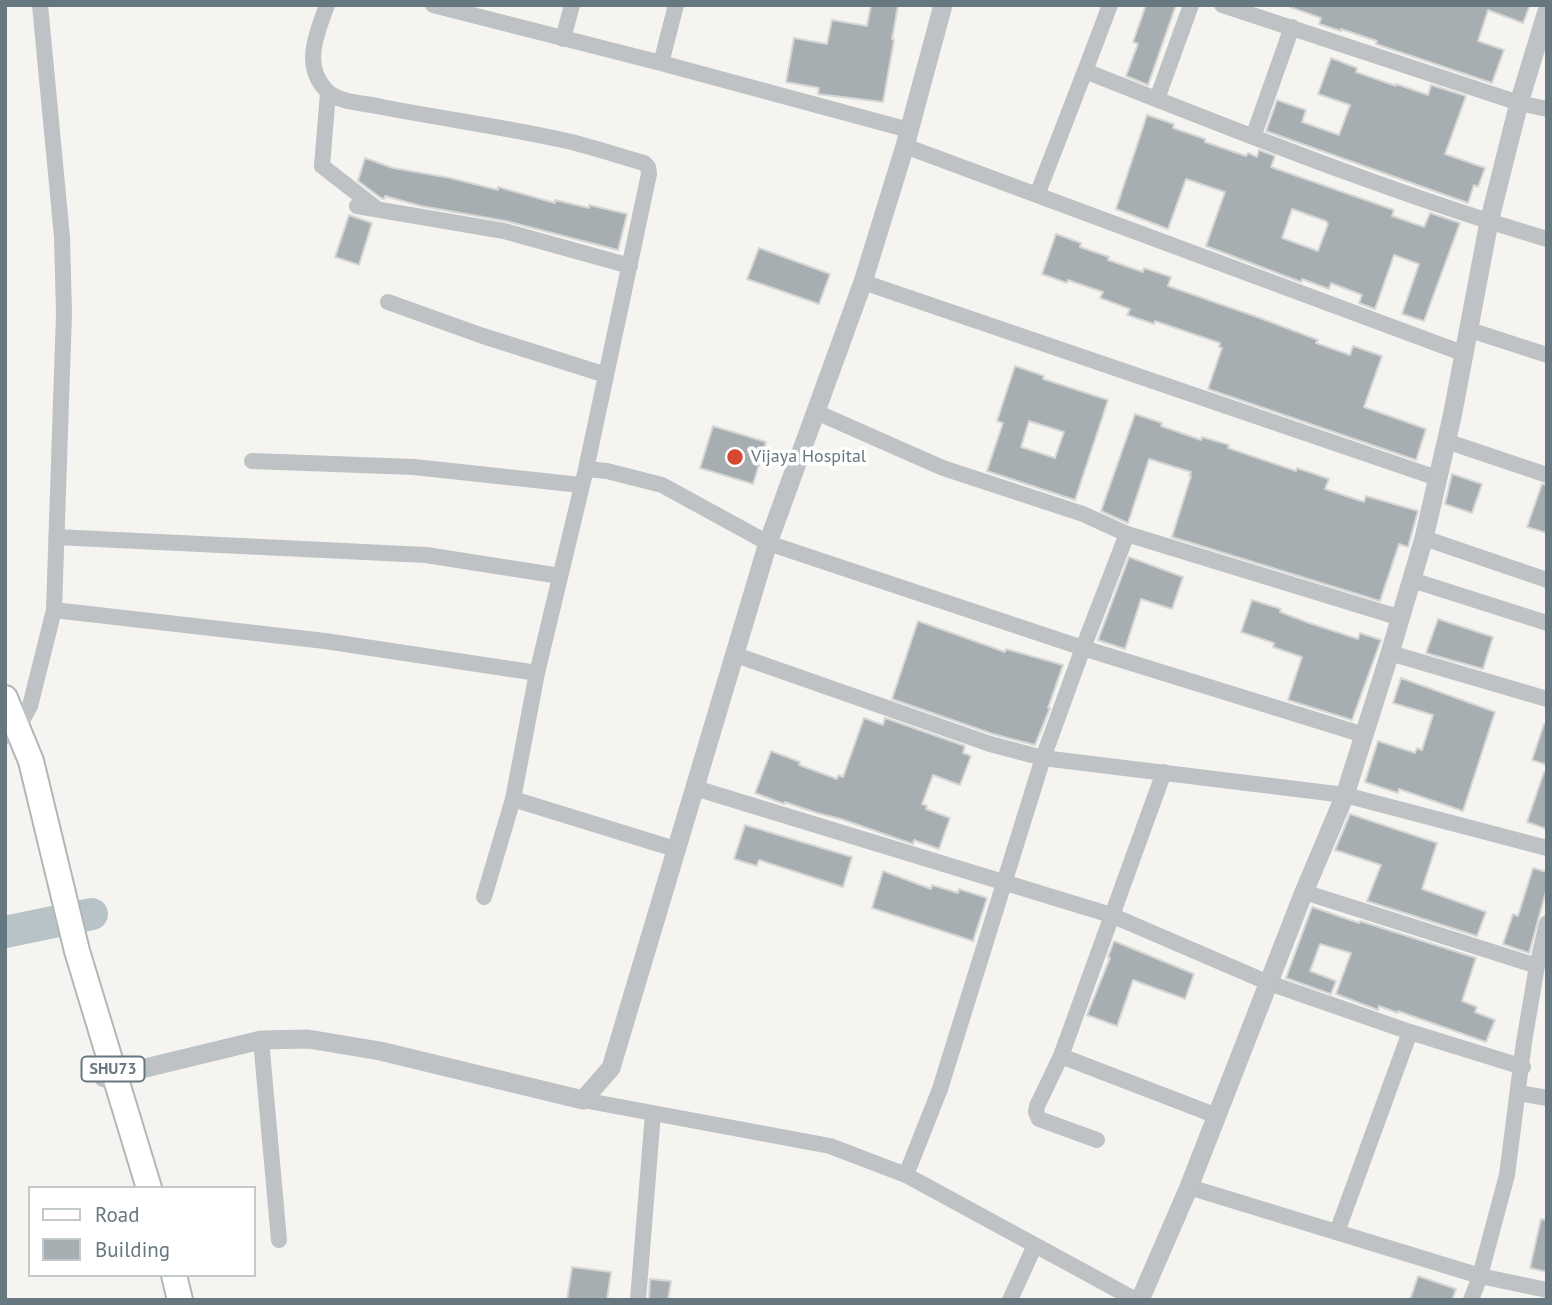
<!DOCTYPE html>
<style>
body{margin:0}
#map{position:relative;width:1552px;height:1305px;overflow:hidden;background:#f5f4f1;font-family:"PT Sans",sans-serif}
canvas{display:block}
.frame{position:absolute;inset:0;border:7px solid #667780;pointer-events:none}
.legend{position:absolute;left:28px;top:1186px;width:228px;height:91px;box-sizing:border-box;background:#fff;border:2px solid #c2c9cc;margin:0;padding:9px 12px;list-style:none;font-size:21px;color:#667780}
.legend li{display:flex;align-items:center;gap:14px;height:35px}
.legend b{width:35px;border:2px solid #c2c9cc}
</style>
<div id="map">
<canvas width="1552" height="1305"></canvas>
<div class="frame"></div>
<ul class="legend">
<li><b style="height:9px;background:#fff"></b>Road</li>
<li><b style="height:19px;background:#a6aeb2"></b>Building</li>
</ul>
</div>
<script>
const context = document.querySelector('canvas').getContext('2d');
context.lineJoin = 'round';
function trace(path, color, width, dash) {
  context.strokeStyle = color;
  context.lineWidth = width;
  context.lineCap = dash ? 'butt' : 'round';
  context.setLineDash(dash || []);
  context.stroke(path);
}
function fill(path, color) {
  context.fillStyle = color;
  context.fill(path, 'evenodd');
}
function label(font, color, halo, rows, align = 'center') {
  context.font = font + ' "PT Sans",sans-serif';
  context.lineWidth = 7;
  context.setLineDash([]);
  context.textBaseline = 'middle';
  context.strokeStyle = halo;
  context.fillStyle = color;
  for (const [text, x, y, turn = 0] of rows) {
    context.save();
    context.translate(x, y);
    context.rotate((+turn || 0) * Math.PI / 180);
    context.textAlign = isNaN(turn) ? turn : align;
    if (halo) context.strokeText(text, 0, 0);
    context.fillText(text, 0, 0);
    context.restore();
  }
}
const river = new Path2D(`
 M 5,932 L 92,914`);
const building = new Path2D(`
 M 871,5 L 898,5 L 892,39 L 894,40 L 883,102 L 818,94 L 819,88 L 786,82 L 794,38 L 827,44 L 832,20 L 867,26 Z
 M 1146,5 L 1176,5 L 1148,85 L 1126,76 L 1138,44 L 1133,42 Z
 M 1290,5 L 1530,5 L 1523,23 L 1488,10 L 1478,41 L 1504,50 L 1492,83 L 1376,44 L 1377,41 L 1341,29 L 1341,31 L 1319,24 L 1321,18 L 1290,7 Z
 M 1331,58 L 1357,68 L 1356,72 L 1396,86 L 1396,84 L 1428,95 L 1431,85 L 1466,96 L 1445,154 L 1485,168 L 1478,187 L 1474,185 L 1468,203 L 1266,131 L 1277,100 L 1306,110 L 1302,122 L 1339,135 L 1350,105 L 1318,94 Z
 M 1147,115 L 1174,124 L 1173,128 L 1205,139 L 1205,142 L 1246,156 L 1248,153 L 1257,157 L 1259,150 L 1275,156 L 1271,167 L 1394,210 L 1392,216 L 1424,227 L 1430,213 L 1460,223 L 1424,321 L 1402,314 L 1419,264 L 1394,255 L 1375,309 L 1359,303 L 1362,295 L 1331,283 L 1329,289 L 1302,279 L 1301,282 L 1206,246 L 1225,192 L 1186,179 L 1168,229 L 1116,209 ZM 1292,209 L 1326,221 L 1328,224 L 1318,251 L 1282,238 Z
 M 365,158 L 393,168 L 450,178 L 498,190 L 498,187 L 555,203 L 555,200 L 589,208 L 589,205 L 627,214 L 618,250 L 506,221 L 421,206 L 385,196 L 384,199 L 381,198 L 358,181 Z
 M 349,215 L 372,223 L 359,265 L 335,257 Z
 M 1056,234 L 1081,243 L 1080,247 L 1109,257 L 1108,260 L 1143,272 L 1144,268 L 1171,277 L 1168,286 L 1257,317 L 1318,340 L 1316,343 L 1350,355 L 1353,346 L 1382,356 L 1364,407 L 1426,429 L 1416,460 L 1208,389 L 1222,348 L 1219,347 L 1220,343 L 1155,321 L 1154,324 L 1127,315 L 1130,309 L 1100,298 L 1103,292 L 1068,280 L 1067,283 L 1042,274 Z
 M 759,248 L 830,274 L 819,304 L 747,279 Z
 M 1015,366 L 1044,376 L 1043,379 L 1108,400 L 1075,500 L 987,471 L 1003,423 L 997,421 ZM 1029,421 L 1064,432 L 1055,458 L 1021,447 Z
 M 1135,414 L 1162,423 L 1161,426 L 1201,440 L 1202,437 L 1229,445 L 1228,448 L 1296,471 L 1297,468 L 1329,479 L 1325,489 L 1364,502 L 1366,496 L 1418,511 L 1408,547 L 1399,544 L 1380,601 L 1172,537 L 1191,476 L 1189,476 L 1191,472 L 1149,459 L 1128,523 L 1101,511 Z
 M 713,426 L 766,442 L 753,484 L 700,468 Z
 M 1452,474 L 1482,484 L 1472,513 L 1445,504 Z
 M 1542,484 L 1547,485 L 1547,533 L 1527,527 Z
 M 1129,557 L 1183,577 L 1172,609 L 1141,599 L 1125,649 L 1098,640 Z
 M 1252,600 L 1281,609 L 1280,612 L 1309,623 L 1358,639 L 1360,633 L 1381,640 L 1352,720 L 1288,700 L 1302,657 L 1273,647 L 1274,643 L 1241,632 Z
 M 1438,619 L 1493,637 L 1483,669 L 1426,653 Z
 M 918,621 L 1005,652 L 1006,649 L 1063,665 L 1048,708 L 1050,708 L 1035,745 L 993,734 L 892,699 Z
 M 1401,678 L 1495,712 L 1463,811 L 1399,789 L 1398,793 L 1365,782 L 1378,741 L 1415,753 L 1417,748 L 1422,750 L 1433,715 L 1393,703 Z
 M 864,718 L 883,725 L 885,718 L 965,746 L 963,753 L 971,756 L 960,785 L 933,775 L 922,804 L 927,806 L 926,809 L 950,818 L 939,849 L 914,840 L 913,844 L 841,819 L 817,813 L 785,802 L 784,804 L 755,793 L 771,751 L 800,762 L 799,765 L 837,779 L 838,775 L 843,777 Z
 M 1544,724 L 1547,724 L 1547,765 L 1532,760 Z
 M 1544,772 L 1547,773 L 1547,829 L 1527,822 Z
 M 1350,814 L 1437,843 L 1422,889 L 1486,912 L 1477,936 L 1367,901 L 1381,865 L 1335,850 Z
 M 745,825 L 852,857 L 843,887 L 759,860 L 757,866 L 734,859 Z
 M 1533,868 L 1547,872 L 1547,888 L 1529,953 L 1503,944 L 1513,914 L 1518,916 Z
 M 883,871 L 931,889 L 932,885 L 958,893 L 959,889 L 987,898 L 973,941 L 872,908 Z
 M 1312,907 L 1359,923 L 1360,921 L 1476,958 L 1462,1001 L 1477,1007 L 1475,1012 L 1495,1020 L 1486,1042 L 1398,1011 L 1398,1013 L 1379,1006 L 1378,1010 L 1336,994 L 1351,953 L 1320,944 L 1310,971 L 1336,981 L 1331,994 L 1286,978 Z
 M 1114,941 L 1194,974 L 1185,999 L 1133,980 L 1117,1026 L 1087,1015 L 1110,958 L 1108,957 Z
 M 1541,1219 L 1547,1220 L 1547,1272 L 1530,1268 Z
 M 572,1267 L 611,1272 L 607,1300 L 567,1300 Z
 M 1418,1276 L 1456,1289 L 1452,1300 L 1410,1300 Z
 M 650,1279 L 671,1281 L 668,1300 L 649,1300 Z`);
const minor = new Path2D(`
 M 327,5 C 317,33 302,65 326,90 C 337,103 366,103 382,107 C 443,119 506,127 567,141 C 593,147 619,156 644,163 L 648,167 L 649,174 L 586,469 L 537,673 L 513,799 L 675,849
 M 433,5 L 661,63 L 909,130
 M 1110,5 L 1085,71 C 1238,131 1390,193 1547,239
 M 1222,5 L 1519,103 L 1547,109
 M 563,39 L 572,5
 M 661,63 L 676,5
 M 328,93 L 322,166 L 376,208
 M 1157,99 L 1191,5
 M 1253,137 L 1292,27
 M 905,146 L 1465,354
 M 1037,195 L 1085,71
 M 357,206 L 504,231 L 630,266
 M 863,282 L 1437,478
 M 388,302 L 483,336 L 606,375
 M 1470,330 L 1547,355
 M 816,412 L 943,468 L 1083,514 L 1127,534 L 1401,618
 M 1446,441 L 1547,475
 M 252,461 L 414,467 L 581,485
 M 586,469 L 607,471 L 662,485 L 768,543 L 1083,648 L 1043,758 L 940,1089 L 906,1175
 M 1127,534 L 1083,648 L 1364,735
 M 56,537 L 426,555 L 560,576
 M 1424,538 L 1547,580
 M 1412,580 L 1547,623
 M 54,610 L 325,641 L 537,673
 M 1390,653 L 1547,699
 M 736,655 L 990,744 L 1043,758 L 1345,795 L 1547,848
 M 5,736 L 18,728 L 30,706 L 54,610 L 64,313 L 62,237 L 40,5
 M 695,788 L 1111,915 L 1269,983 L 1410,1032 L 1523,1067
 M 1304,892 L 1537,966
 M 484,897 L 513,799
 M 261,1040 L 279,1240
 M 1061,1056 L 1217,1116
 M 1519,1093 L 1547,1098
 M 583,1100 L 830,1146 L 906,1175 L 1136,1300
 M 1097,1140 L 1039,1119 L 1036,1112 L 1037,1106 L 1061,1056 L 1164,772
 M 1189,1187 L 1480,1276 L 1547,1290
 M 1337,1232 L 1410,1032
 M 638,1300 L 653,1113
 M 1010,1300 L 1035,1245
 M 1471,1300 L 1480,1276 L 1507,1175 L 1524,1042 L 1537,966 L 1547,923`);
const tertiary = new Path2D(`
 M 104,1078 L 261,1040 L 308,1039 L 380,1051 L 583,1100 L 611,1068 L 768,543 L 863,282 L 905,146 L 943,5
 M 1140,1300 L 1189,1187 L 1304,892 L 1345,795 L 1390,653 L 1424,538 L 1452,417 L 1489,222 L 1519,103 L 1547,11`);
const primary = new Path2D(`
 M 5,698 L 31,761 L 77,951 L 149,1188
 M 174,1275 L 180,1300`);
const markers = [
 [735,457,9,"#d6482f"]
];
const shields = [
 [113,1069,63]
];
const shieldNames = [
 ["SHU73",113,1069]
];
const poiNames = [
 ["Vijaya Hospital",751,457]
];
trace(river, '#b7c3c6', 32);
fill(building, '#a6aeb2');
trace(building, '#d6d6d4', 2);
trace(primary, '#b2b6b9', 28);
trace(minor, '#bec2c5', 16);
trace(tertiary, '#bec2c5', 19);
trace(primary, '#fff', 24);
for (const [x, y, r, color] of markers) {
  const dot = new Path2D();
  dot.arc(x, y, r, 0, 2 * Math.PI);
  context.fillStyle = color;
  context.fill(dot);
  trace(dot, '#fff', 2.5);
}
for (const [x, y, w] of shields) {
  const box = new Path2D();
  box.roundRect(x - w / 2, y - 12.5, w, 25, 5);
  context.fillStyle = '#fff';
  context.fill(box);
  trace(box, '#667780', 2);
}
label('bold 16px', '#667780', null, shieldNames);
label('18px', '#667780', '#fff', poiNames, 'left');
</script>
